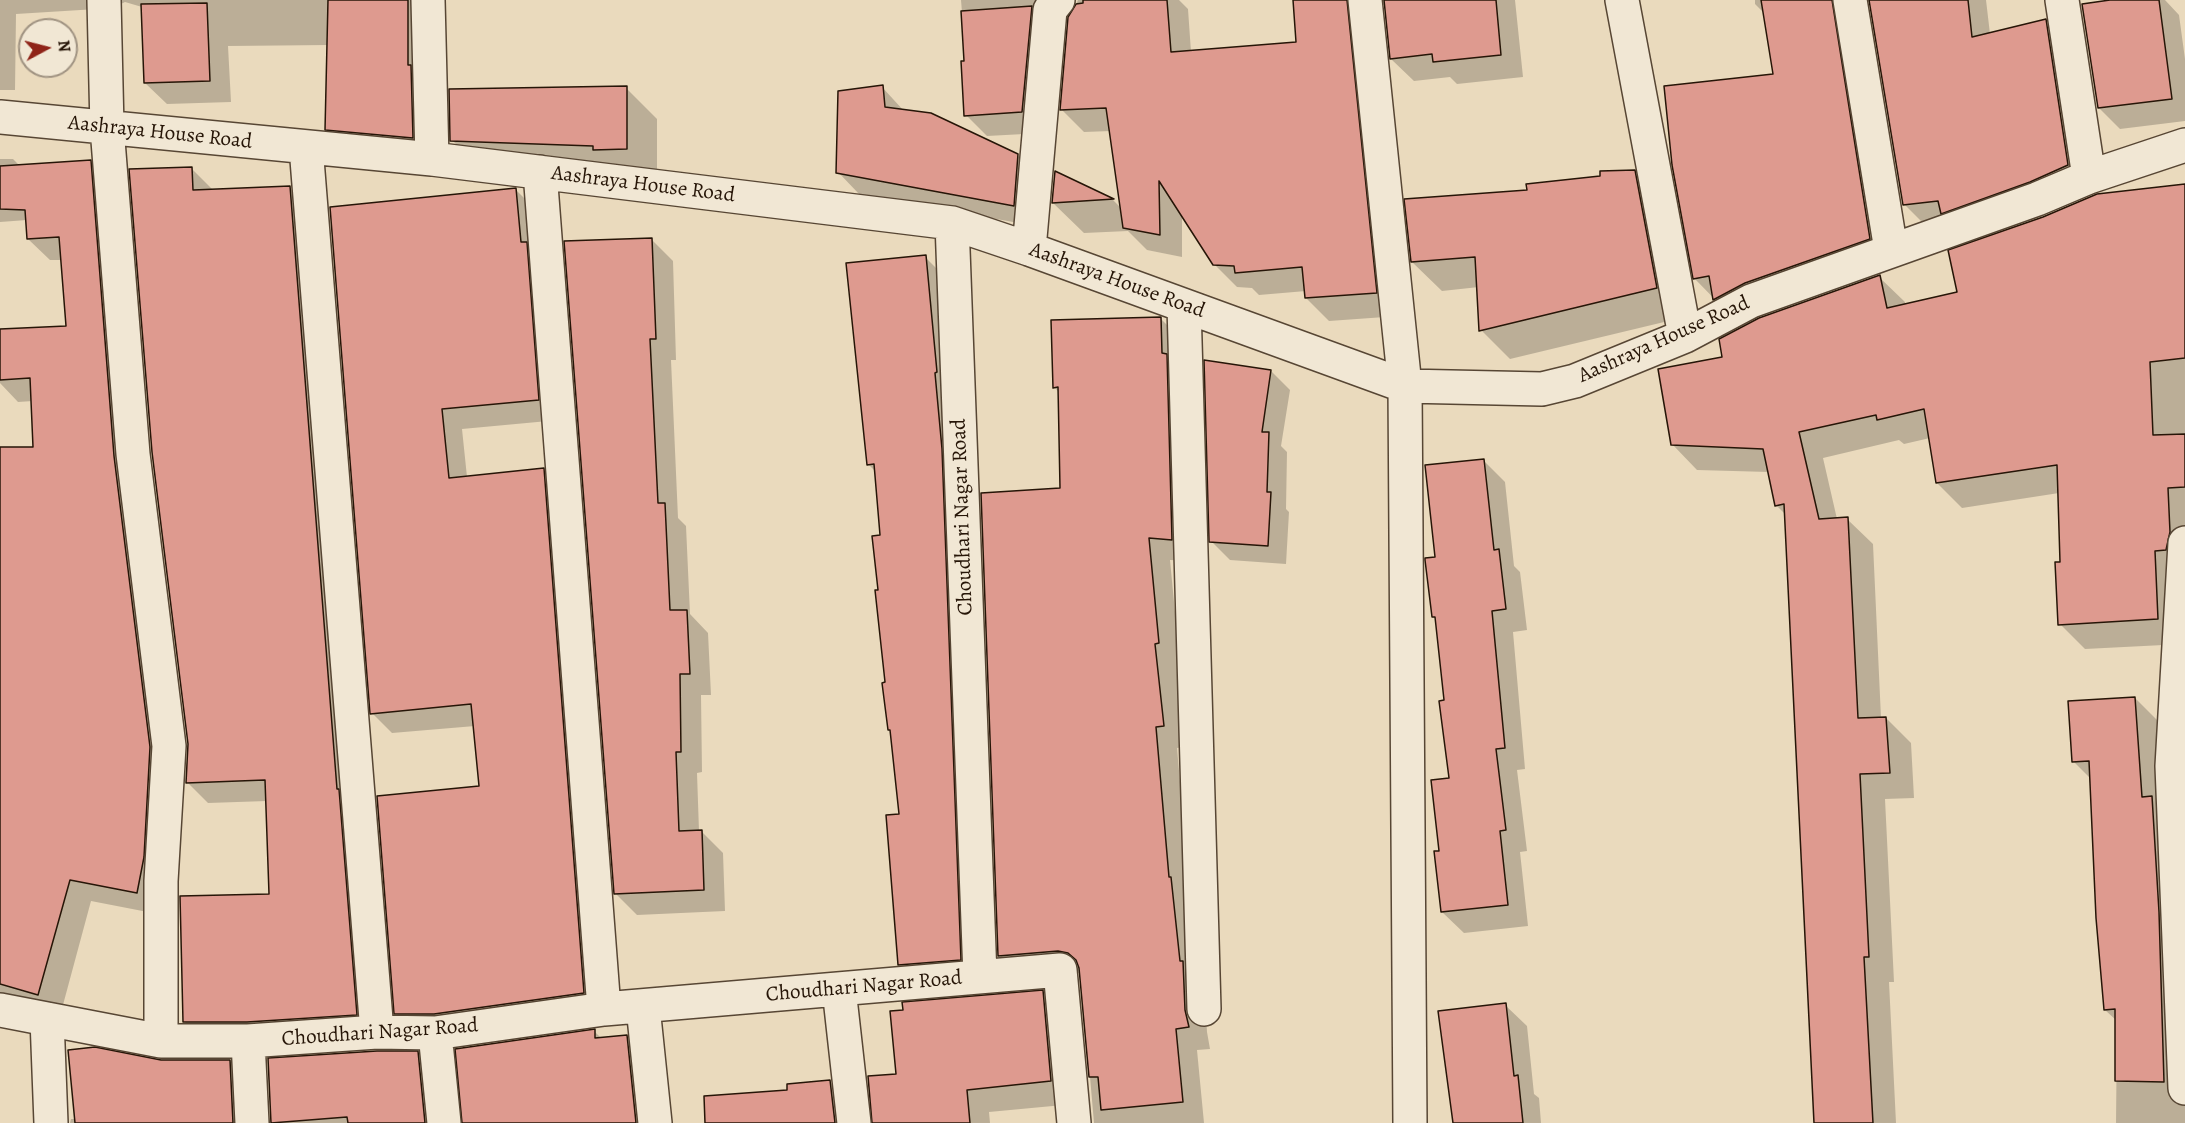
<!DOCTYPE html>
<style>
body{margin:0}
#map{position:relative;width:2185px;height:1123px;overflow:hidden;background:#eadabd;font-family:Alegreya,serif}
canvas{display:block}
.north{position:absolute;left:18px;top:18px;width:60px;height:60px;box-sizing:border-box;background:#f1e7d4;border:2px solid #a09382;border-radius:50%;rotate:83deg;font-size:16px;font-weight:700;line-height:24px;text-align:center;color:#261507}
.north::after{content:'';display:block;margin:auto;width:21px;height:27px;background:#8f2418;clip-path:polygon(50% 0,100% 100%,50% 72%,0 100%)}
</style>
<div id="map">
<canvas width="2185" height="1123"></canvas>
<div class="north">N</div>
</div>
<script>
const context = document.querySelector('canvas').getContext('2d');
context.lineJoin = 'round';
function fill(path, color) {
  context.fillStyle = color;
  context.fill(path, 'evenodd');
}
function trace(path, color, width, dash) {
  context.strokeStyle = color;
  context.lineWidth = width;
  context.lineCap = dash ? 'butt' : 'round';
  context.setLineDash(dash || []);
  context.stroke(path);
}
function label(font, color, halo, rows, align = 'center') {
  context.font = font + ' Alegreya,serif';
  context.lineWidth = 6;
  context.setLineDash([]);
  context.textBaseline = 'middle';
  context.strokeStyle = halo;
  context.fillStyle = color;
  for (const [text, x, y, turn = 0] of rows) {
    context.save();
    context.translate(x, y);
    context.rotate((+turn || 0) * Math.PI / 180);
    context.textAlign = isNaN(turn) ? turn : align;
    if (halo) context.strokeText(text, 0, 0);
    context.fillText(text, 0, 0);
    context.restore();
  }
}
const shadow = new Path2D(`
 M 0,0 L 429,0 L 434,159 L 348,151 L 326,129 L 329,45 L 228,46 L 231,102 L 167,104 L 145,83 L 142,7 L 125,2 L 113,8 L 16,14 L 15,90 L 0,90 Z
 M 961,0 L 1045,0 L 1043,133 L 987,136 L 966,115 L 966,63 Z
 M 1078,0 L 1179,0 L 1188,9 L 1191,52 L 1298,44 L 1295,0 L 1515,0 L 1523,77 L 1457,84 L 1450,77 L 1414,81 L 1391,59 L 1386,4 L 1377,7 L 1399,316 L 1329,321 L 1306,298 L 1306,291 L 1259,295 L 1252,288 L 1237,287 L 1214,264 L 1182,213 L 1182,257 L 1147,250 L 1128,231 L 1084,233 L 1053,203 L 1056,174 L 1113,200 L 1122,209 L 1111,131 L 1084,132 L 1062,110 L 1070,18 Z
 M 1755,0 L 1986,0 L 1990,34 L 2045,21 L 2067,42 L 2089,186 L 1925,225 L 1904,204 L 1871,1 L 1860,6 L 1890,260 L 1735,320 L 1695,279 L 1775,75 L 1765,14 L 1755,4 Z
 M 2131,0 L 2165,0 L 2179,15 L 2185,59 L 2185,121 L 2120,129 L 2099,108 Z
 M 882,87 L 904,111 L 1018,156 L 1039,177 L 1035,226 L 859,194 L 838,172 Z
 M 626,88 L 657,119 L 657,180 L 483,171 L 452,140 Z
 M 0,159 L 13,159 L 20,166 L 90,162 L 112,184 L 171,769 L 158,914 L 91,901 L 60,1016 L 0,999 L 0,449 L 35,448 L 33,401 L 18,402 L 0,383 L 0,331 L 68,327 L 63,260 L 50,260 L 28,239 L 27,220 L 0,222 Z
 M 192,169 L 213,190 L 290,188 L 311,209 L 377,1035 L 206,1043 L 185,1022 L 271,895 L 267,801 L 208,803 L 187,782 L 189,744 Z
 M 1634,171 L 1663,200 L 1685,317 L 1510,359 L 1481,330 L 1479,287 L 1442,291 L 1412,262 L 1602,177 Z
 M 2185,186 L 2185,621 L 2183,644 L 2085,649 L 2060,624 L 2062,563 L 2059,493 L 1962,508 L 1937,483 L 1930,438 L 1904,444 L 1899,440 L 1823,458 L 1837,519 L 1847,519 L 1873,544 L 1881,718 L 1886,718 L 1911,743 L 1914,798 L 1885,799 L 1894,982 L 1889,982 L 1896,1123 L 1816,1123 L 1786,515 L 1776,505 L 1769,472 L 1697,470 L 1672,444 L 1724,358 L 1879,277 L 1905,302 L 1905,306 L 1959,294 Z
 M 516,190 L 536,210 L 559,420 L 462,429 L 467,477 L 543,470 L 564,490 L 604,1013 L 416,1034 L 396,1013 L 481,787 L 475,726 L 392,733 L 372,713 L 331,208 Z
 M 651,239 L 673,261 L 676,360 L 671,360 L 678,518 L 686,526 L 690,614 L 708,633 L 711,695 L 701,695 L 702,772 L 697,773 L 699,831 L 701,831 L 723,853 L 725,911 L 637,915 L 615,893 Z
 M 925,257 L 947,279 L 982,981 L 922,987 L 900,964 L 900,815 L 892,732 L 889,729 L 879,591 L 882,537 L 876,472 L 868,464 Z
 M 1161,319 L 1183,341 L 1193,561 L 1170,560 L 1180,665 L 1177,665 L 1185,747 L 1177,748 L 1190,897 L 1204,984 L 1207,1032 L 1210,1049 L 1197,1050 L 1204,1123 L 1094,1123 L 1081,973 L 1021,978 L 1000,956 L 1061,490 L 1059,392 L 1054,387 Z
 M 1271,371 L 1290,390 L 1281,446 L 1287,452 L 1286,509 L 1289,512 L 1286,564 L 1230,560 L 1211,541 Z
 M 1483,460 L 1505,482 L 1514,566 L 1520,572 L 1527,630 L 1513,632 L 1525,769 L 1517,770 L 1527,851 L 1520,852 L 1528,926 L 1464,933 L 1442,912 L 1441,852 L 1450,780 L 1446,701 L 1437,620 L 1433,617 L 1437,558 Z
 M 2135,698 L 2160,723 L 2185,991 L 2185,1123 L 2116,1123 L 2117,1021 L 2105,1010 L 2091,779 L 2074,762 Z
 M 1042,992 L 1066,1015 L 1074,1104 L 989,1112 L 990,1123 L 874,1123 L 898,1075 Z
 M 1505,1005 L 1527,1026 L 1534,1094 L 1539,1098 L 1541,1123 L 1454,1123 Z
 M 594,1031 L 602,1039 L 626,1036 L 648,1058 L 656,1123 L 464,1123 Z
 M 417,1053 L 439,1074 L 444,1123 L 272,1123 L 269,1060 Z
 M 161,1061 L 230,1061 L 251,1083 L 253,1123 L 70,1123 L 71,1119 L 76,1119 Z
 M 830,1082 L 853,1105 L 855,1123 L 709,1123 L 789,1091 Z`);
const building = new Path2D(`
 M 328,0 L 408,0 L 408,65 L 411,65 L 413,138 L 325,130 Z
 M 1083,0 L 1167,0 L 1171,52 L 1296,42 L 1293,0 L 1347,0 L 1377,293 L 1305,298 L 1302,267 L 1235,273 L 1234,266 L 1213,265 L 1159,181 L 1160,235 L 1123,228 L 1106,108 L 1060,110 L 1068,17 L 1076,4 L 1083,3 Z
 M 1384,0 L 1496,0 L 1501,55 L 1433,62 L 1432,54 L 1390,59 Z
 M 1761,0 L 1832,0 L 1870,239 L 1745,283 L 1713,300 L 1709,276 L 1693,279 L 1672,165 L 1664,86 L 1773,74 Z
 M 1869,0 L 1968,0 L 1972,37 L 2046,19 L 2068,165 L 2030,182 L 1941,214 L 1938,201 L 1903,205 Z
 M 2110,0 L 2159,0 L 2172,99 L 2098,108 L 2082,4 Z
 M 207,3 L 210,81 L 144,83 L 141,4 Z
 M 1032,6 L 1022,112 L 964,116 L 961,61 L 964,61 L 961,11 Z
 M 883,85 L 885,107 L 931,113 L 1018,154 L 1014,206 L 836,173 L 838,91 Z
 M 627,86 L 627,149 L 593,150 L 593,146 L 450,141 L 449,89 Z
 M 91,160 L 114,456 L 150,747 L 144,857 L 137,893 L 70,880 L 38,995 L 0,984 L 0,447 L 33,447 L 30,378 L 0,380 L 0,329 L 66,326 L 59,237 L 27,239 L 25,210 L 0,209 L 0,166 Z
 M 192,167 L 193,190 L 290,186 L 337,789 L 339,789 L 357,1015 L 247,1022 L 183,1022 L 180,896 L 269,894 L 265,780 L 186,783 L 188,744 L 152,452 L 129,169 Z
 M 1635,170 L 1657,288 L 1479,331 L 1475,257 L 1411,262 L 1404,199 L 1527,190 L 1526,184 L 1600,176 L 1600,171 Z
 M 1055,171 L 1114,199 L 1052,203 Z
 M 2185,184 L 2185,358 L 2150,362 L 2153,435 L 2185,434 L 2185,487 L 2168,488 L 2170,532 L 2166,550 L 2155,551 L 2158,619 L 2058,625 L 2055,562 L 2060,562 L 2057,465 L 1936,483 L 1924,409 L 1877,420 L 1876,415 L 1799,432 L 1819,519 L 1848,517 L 1858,718 L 1886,717 L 1890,773 L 1860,774 L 1869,957 L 1864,957 L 1873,1123 L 1814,1123 L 1784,504 L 1775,506 L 1763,449 L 1671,445 L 1658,369 L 1722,357 L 1719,339 L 1759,318 L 1880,275 L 1887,308 L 1957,292 L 1948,250 L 2043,217 L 2097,194 Z
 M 516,188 L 521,242 L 527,242 L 539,400 L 442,409 L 449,478 L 544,468 L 584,993 L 434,1014 L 394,1014 L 377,796 L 479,786 L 471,704 L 370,714 L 330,207 Z
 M 652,238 L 656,339 L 650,339 L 658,503 L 665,503 L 670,610 L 687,610 L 690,674 L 680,674 L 681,752 L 676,752 L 679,831 L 702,830 L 704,890 L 614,894 L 564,241 Z
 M 926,255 L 937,372 L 935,373 L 942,449 L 961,960 L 898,965 L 886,815 L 899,814 L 890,730 L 888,730 L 882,683 L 885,682 L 875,590 L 878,590 L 872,536 L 880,535 L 874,464 L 867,465 L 846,263 Z
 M 1161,317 L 1162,353 L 1167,354 L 1172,540 L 1149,538 L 1159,643 L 1155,644 L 1164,726 L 1156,727 L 1169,877 L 1171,877 L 1180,961 L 1183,961 L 1185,1010 L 1189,1027 L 1176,1029 L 1183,1102 L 1101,1110 L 1098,1077 L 1089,1077 L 1079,968 L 1076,960 L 1068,953 L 1058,951 L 998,956 L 981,493 L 1060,488 L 1058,387 L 1053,388 L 1051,320 Z
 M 1204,360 L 1271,370 L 1262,432 L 1269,432 L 1267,492 L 1271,492 L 1268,546 L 1209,542 Z
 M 1484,459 L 1494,550 L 1499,549 L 1506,609 L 1492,611 L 1505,748 L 1496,749 L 1506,830 L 1500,831 L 1508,905 L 1441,912 L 1434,851 L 1439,851 L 1431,780 L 1449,778 L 1439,701 L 1444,700 L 1435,617 L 1432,617 L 1425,560 L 1425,558 L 1435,557 L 1425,465 Z
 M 2135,697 L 2142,797 L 2152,796 L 2159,912 L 2164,1082 L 2115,1081 L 2115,1009 L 2104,1010 L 2096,918 L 2089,761 L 2072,762 L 2068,701 Z
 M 1043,990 L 1051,1081 L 967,1090 L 970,1123 L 872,1123 L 868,1076 L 896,1074 L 890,1011 L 903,1010 L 902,1002 Z
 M 1506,1003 L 1514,1076 L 1518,1075 L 1523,1123 L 1453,1123 L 1438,1011 Z
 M 595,1029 L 595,1038 L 627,1035 L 636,1123 L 462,1123 L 455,1049 Z
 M 95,1047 L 161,1060 L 230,1060 L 233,1123 L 75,1123 L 68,1050 Z
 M 377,1051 L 418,1051 L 425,1123 L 348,1123 L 347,1117 L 271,1123 L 268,1058 Z
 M 830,1080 L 835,1123 L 705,1123 L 704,1096 L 787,1090 L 787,1084 Z`);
const minor = new Path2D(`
 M 104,0 L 107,128 L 133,454 L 169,746 L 161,881 L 161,1041
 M 428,0 L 432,159
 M 1365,0 L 1405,386 L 1410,1123
 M 1622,0 L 1685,336
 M 1850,0 L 1891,250
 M 2062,0 L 2089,177
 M 0,117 L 432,159 L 952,223 L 1029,249 L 1405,386 L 1542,389 L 1575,381 L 1685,336 L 1751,301 L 2037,199 L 2089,177 L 2185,145
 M 306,147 L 377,1032
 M 540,172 L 604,1009
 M 952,223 L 980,976
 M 1029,249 L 1050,10 L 1058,0
 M 1184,306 L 1204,1009
 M 2185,543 L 2172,766 L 2185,1088
 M 839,989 L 854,1123
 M 643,1007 L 655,1123
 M 0,1010 L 161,1041 L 248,1041 L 377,1032 L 435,1033 L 604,1009 L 1060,970 L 1074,1123
 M 47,1019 L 51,1123
 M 435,1033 L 444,1123
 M 248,1041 L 252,1123`);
const streetNames = [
 ["Aashraya House Road",160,133,6],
 ["Aashraya House Road",643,185,7],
 ["Aashraya House Road",1117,281,20],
 ["Aashraya House Road",1664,340,-24],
 ["Choudhari Nagar Road",963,517,-92],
 ["Choudhari Nagar Road",864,987,-5],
 ["Choudhari Nagar Road",380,1033,-4]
];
fill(shadow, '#0003');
fill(building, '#de9a8f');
trace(building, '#261507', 1.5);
trace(minor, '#574634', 36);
trace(minor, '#f1e7d4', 33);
label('21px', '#261507', '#f1e7d4', streetNames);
</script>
